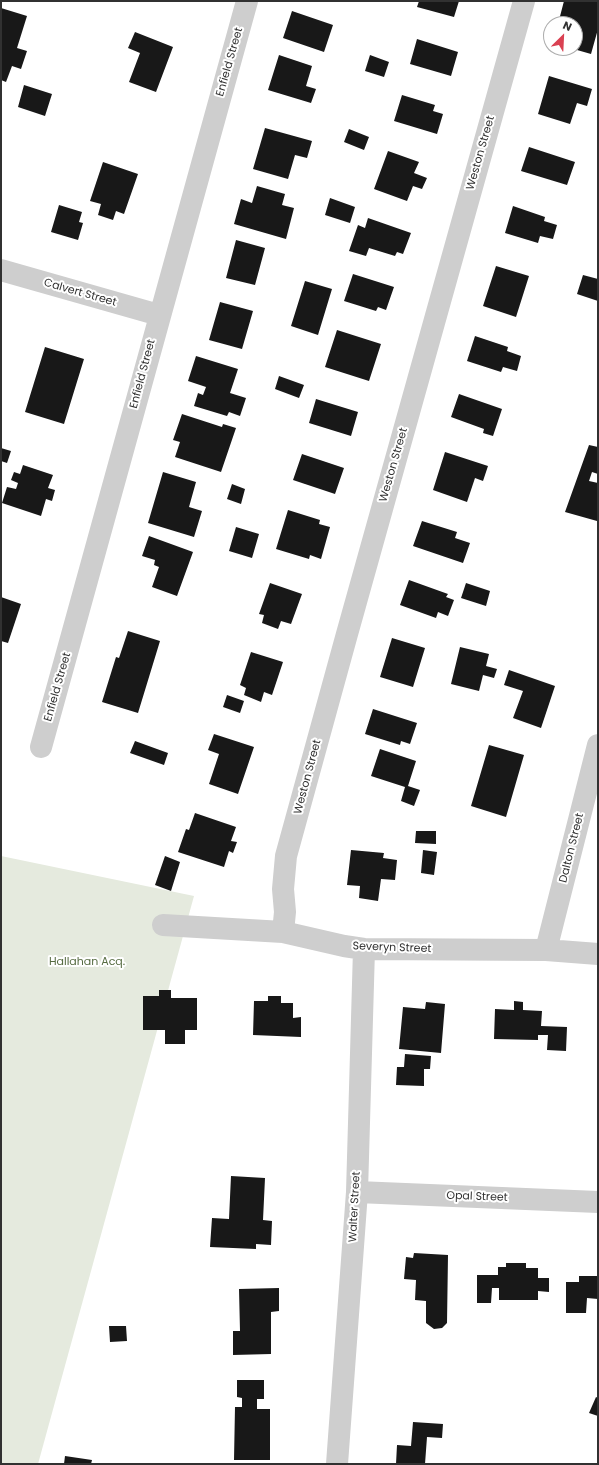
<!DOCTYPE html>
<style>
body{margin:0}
#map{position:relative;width:599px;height:1465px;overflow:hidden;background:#fff;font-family:Poppins,sans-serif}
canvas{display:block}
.frame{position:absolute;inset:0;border:2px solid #313131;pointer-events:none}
.north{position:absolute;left:543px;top:16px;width:40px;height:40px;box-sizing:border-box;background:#fff;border:1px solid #adadad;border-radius:50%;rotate:24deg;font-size:11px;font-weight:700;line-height:16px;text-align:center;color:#313131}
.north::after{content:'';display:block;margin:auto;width:14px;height:18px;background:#da4152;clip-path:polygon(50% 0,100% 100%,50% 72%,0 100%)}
</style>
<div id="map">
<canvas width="599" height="1465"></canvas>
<div class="frame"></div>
<div class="north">N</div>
</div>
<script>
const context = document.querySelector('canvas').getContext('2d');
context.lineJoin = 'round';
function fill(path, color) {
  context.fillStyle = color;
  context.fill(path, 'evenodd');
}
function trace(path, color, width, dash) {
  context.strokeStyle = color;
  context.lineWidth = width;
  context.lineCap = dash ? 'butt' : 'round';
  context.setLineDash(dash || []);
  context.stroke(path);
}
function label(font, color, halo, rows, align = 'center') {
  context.font = font + ' Poppins,sans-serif';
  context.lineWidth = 4;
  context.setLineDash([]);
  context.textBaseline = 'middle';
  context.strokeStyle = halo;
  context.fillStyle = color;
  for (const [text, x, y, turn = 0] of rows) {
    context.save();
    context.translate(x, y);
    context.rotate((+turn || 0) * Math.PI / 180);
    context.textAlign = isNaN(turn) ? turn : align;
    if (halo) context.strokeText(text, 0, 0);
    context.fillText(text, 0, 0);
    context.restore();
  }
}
const green = new Path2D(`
 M 1,856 L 194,896 L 38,1464 L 1,1464 Z`);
const building = new Path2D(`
 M 419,1 L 459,1 L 454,17 L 417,7 Z
 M 564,1 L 598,1 L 598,29 L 591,54 L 570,48 L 575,48 L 575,24 L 558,24 Z
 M 1,8 L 27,16 L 17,48 L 27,51 L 21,69 L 12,66 L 6,82 L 1,80 Z
 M 292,11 L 333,25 L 324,52 L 283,38 Z
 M 135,32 L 173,47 L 156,92 L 129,82 L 140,53 L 128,48 Z
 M 417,39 L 458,52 L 451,76 L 410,64 Z
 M 279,55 L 312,66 L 306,86 L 316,89 L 311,103 L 268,90 Z
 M 370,55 L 389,62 L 384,77 L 365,71 Z
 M 549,76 L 592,89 L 587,106 L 577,103 L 570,124 L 538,114 Z
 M 24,85 L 52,94 L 45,116 L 18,107 Z
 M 402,95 L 435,105 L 433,111 L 443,114 L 437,134 L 394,121 Z
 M 265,128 L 312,141 L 307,158 L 295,155 L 288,179 L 253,169 Z
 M 349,129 L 369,137 L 364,150 L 344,142 Z
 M 529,147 L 575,162 L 567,185 L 521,171 Z
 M 388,151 L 419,162 L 414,173 L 427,178 L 422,189 L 413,186 L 407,201 L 374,189 Z
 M 103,162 L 138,174 L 124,214 L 116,211 L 113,220 L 98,215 L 101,204 L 90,201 Z
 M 257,186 L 285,194 L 282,205 L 294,208 L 286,239 L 234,224 L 241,199 L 252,203 Z
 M 330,198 L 355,207 L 350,223 L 325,215 Z
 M 59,205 L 82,212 L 79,222 L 83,223 L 78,240 L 51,232 Z
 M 513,206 L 545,217 L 544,221 L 557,225 L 553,239 L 540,236 L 538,243 L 505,233 Z
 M 368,218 L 411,233 L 403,254 L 397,252 L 395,256 L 369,248 L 366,256 L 349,251 L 358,225 L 365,228 Z
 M 236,240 L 265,248 L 255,285 L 226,278 Z
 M 496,266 L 529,276 L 516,317 L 483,306 Z
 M 353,274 L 394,287 L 386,310 L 378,307 L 376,311 L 344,301 Z
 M 583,275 L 598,279 L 598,301 L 577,294 Z
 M 305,281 L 332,289 L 318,335 L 291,326 Z
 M 220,302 L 253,311 L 242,349 L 209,340 Z
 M 337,330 L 381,344 L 369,381 L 325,367 Z
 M 475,336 L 508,347 L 507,351 L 521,356 L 517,371 L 503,367 L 501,372 L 467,361 Z
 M 45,347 L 84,359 L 64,424 L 25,412 Z
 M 196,356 L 238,369 L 230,393 L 246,398 L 240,416 L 229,412 L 227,416 L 194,406 L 198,393 L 203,395 L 206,387 L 188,381 Z
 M 279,376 L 304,385 L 299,398 L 275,389 Z
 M 459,394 L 502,409 L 493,436 L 483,433 L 484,429 L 451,417 Z
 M 316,399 L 358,412 L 351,436 L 309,423 Z
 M 182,414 L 222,427 L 223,424 L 236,428 L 221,472 L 175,457 L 180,442 L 173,440 Z
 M 589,445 L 598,447 L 598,474 L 592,472 L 589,481 L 598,483 L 597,521 L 565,512 Z
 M 1,448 L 11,451 L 7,463 L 1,461 Z
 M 445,452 L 488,466 L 483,481 L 475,478 L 467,502 L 433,490 Z
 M 302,454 L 344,468 L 335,494 L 293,480 Z
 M 23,465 L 53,475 L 48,488 L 55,490 L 52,501 L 46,499 L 41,516 L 2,503 L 7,487 L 16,489 L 18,483 L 11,480 L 14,472 L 20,474 Z
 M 163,472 L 196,482 L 189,507 L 202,511 L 194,537 L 148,523 Z
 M 232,484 L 245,489 L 241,504 L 227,499 Z
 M 288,510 L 320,520 L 319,524 L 330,527 L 321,559 L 310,555 L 309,559 L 276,549 Z
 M 422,521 L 457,532 L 455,538 L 470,543 L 463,563 L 413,546 Z
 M 236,527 L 259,534 L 252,558 L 229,551 Z
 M 149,536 L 193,552 L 177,596 L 152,587 L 159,567 L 154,565 L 155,560 L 142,556 Z
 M 409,580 L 448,594 L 446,597 L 454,600 L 448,616 L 438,612 L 436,618 L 400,605 Z
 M 270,583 L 302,594 L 291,624 L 281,621 L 278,629 L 262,623 L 264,615 L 259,614 Z
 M 466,583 L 490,591 L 486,606 L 461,598 Z
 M 1,597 L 21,604 L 8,643 L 1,641 Z
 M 128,631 L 160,641 L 138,713 L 102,702 L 116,657 L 119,658 Z
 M 392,638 L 425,648 L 413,687 L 380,677 Z
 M 460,647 L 489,654 L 486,666 L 497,669 L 494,678 L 483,675 L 479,691 L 451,684 Z
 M 251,652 L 283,662 L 272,695 L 264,692 L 261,702 L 244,695 L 246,688 L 240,685 Z
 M 509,670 L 555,686 L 541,728 L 513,718 L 523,691 L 504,685 Z
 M 227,695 L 244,701 L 240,713 L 223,707 Z
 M 373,709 L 417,723 L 410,744 L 401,741 L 400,745 L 365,734 Z
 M 214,734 L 254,747 L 238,794 L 209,784 L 219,754 L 208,750 Z
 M 135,741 L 168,753 L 164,765 L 130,753 Z
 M 489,745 L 524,755 L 506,817 L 471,806 Z
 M 380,749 L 416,761 L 408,786 L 420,790 L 414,806 L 401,801 L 405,787 L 371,776 Z
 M 195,813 L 236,827 L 231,841 L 237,842 L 233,853 L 229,851 L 224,867 L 178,852 L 186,829 L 189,830 Z
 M 416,831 L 436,831 L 436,844 L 415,843 Z
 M 351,850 L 384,853 L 383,858 L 397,860 L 395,880 L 381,879 L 378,901 L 359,898 L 360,886 L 347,885 Z
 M 423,850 L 437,852 L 434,875 L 421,873 Z
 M 165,856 L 180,862 L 171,891 L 155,885 Z
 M 159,990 L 171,990 L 171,998 L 197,998 L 197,1030 L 185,1030 L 185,1044 L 165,1044 L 165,1030 L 143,1030 L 143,996 L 159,996 Z
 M 268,996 L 281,996 L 281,1003 L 293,1003 L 293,1018 L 301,1017 L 301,1037 L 253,1035 L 254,1001 L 268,1001 Z
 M 514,1001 L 523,1002 L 523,1010 L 542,1011 L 541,1026 L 567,1027 L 566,1051 L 547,1050 L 548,1035 L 538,1035 L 538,1040 L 494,1039 L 495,1009 L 514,1010 Z
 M 426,1002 L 445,1004 L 441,1053 L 399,1049 L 403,1007 L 425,1009 Z
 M 405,1054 L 431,1056 L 430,1069 L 424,1069 L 424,1086 L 396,1085 L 397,1067 L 404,1067 Z
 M 231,1176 L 265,1178 L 263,1220 L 272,1221 L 271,1245 L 256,1244 L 256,1249 L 210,1247 L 212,1218 L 229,1219 Z
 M 414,1253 L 448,1255 L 447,1323 L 442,1328 L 434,1329 L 426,1323 L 426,1301 L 415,1300 L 416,1280 L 404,1279 L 406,1257 L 413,1258 Z
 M 506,1263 L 526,1263 L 526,1268 L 538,1268 L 538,1278 L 549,1278 L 549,1292 L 538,1291 L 538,1300 L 499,1300 L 499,1288 L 492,1288 L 491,1303 L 477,1303 L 477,1275 L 498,1275 L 498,1267 L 506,1267 Z
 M 579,1276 L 598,1276 L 598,1299 L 587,1298 L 586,1313 L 566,1313 L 566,1282 L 579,1282 Z
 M 279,1288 L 279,1311 L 271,1312 L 271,1354 L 233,1355 L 233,1331 L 240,1331 L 239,1289 Z
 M 109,1326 L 126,1326 L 127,1341 L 110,1342 Z
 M 237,1380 L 264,1380 L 264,1399 L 257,1399 L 257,1409 L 270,1409 L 270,1460 L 234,1460 L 235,1407 L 242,1407 L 242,1398 L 237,1397 Z
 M 596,1397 L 598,1398 L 598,1416 L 589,1413 Z
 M 413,1422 L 443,1424 L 442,1438 L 427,1437 L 425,1464 L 396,1464 L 397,1445 L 411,1446 Z
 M 65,1456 L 92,1460 L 91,1464 L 64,1464 Z`);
const street = new Path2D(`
 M 1,270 L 159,315
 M 41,747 L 247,1
 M 163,925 L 283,932 L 344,946 L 364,949 L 546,950 L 598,954
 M 283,932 L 285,912 L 283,889 L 286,856 L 347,634 L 524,1
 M 546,950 L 598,745
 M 357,1192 L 598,1202
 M 337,1464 L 357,1192 L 364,949`);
const streetNames = [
 ["Enfield Street",230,62,-74],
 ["Weston Street",481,153,-74],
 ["Calvert Street",80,293,16],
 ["Enfield Street",143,374,-75],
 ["Weston Street",394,465,-74],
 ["Enfield Street",58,687,-74],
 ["Weston Street",308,777,-75],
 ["Dalton Street",572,848,-76],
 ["Severyn Street",392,948,2],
 ["Opal Street",477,1197,2],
 ["Walter Street",355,1207,-87]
];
const parkNames = [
 ["Hallahan Acq.",87,962]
];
fill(green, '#e5eade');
fill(building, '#181818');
trace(street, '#cecece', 22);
label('11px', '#313131', '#fff', streetNames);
label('11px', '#566b41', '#fff', parkNames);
</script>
